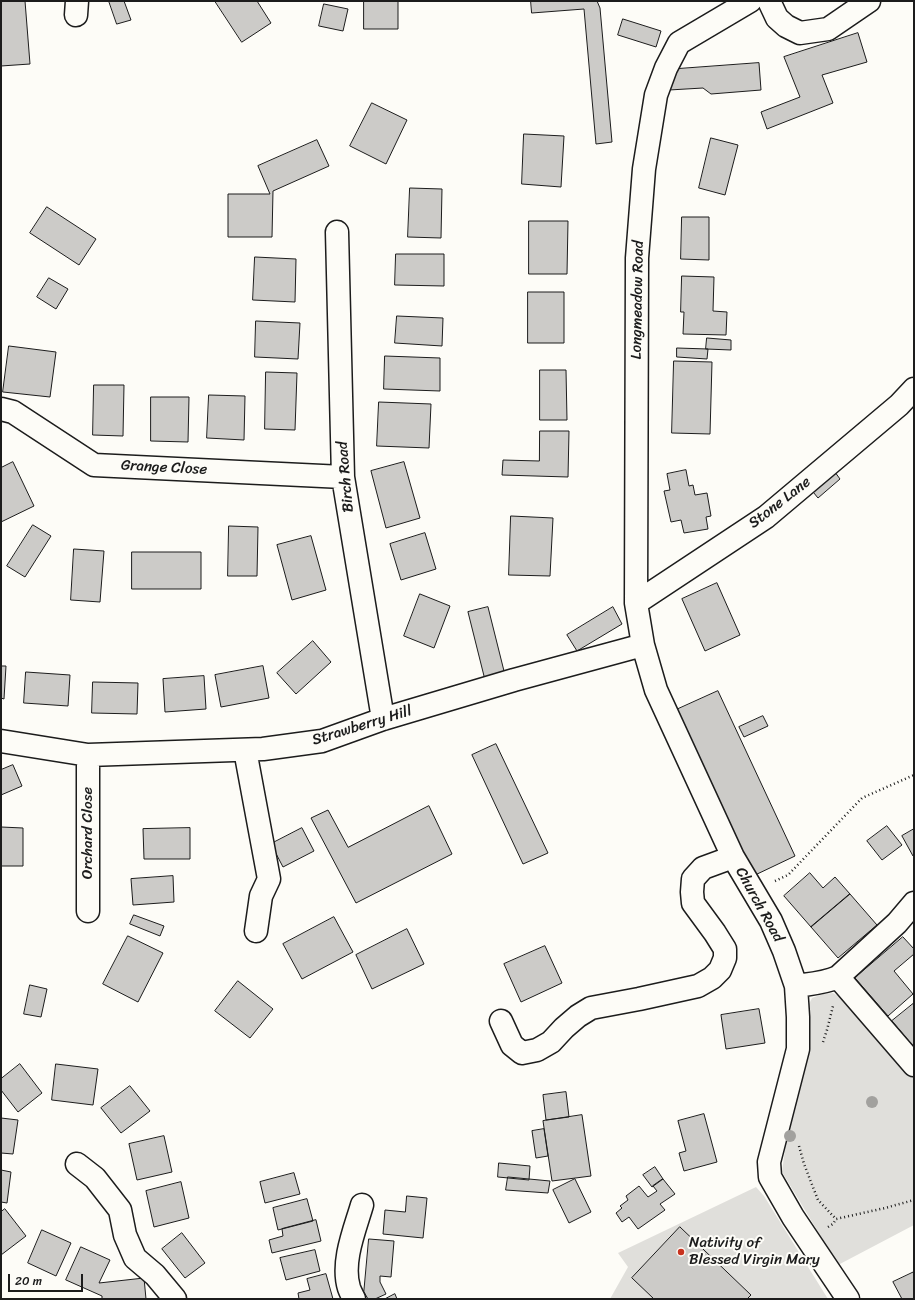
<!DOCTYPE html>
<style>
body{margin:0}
#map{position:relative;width:915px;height:1300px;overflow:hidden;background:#fdfcf7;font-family:Sriracha,sans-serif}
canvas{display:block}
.frame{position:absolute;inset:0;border:2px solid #1c1c1c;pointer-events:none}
.scale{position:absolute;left:8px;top:1274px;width:75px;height:18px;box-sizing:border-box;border:2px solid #1c1c1c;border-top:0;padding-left:5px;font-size:12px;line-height:14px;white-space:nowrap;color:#1c1c1c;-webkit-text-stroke:3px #fdfcf7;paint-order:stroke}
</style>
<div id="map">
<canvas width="915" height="1300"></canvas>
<div class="frame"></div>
<div class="scale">20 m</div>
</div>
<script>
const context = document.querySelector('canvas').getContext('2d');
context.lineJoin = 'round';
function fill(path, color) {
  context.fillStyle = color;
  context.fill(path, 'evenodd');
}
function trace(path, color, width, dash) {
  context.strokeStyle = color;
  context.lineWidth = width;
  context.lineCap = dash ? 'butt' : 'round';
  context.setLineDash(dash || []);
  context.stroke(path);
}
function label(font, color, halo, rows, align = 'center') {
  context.font = font + ' Sriracha,sans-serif';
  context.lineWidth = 4;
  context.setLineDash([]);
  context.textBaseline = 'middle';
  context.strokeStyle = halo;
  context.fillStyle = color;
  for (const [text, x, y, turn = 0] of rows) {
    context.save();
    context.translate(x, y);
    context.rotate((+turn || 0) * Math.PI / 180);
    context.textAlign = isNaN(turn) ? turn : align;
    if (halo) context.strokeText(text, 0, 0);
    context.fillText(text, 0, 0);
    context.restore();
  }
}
const green = new Path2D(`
 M 833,993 L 847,1001 L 914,1074 L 914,1225 L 838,1265 L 782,1172 L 788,1127 L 804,1069 L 807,1042 L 808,1006 L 812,998 L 823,994 Z
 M 756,1187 L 764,1196 L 828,1299 L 610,1299 L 628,1267 L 618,1253 Z`);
const building = new Path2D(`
 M 1,1 L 25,1 L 30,64 L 1,66 Z
 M 109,1 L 124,1 L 131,20 L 117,24 Z
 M 215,1 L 257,1 L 271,23 L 242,42 Z
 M 364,1 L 398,1 L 398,29 L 364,29 Z
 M 531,1 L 597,1 L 600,8 L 612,142 L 596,144 L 584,9 L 532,13 Z
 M 324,4 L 348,9 L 343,31 L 319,26 Z
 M 623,19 L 661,31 L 656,47 L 618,35 Z
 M 858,33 L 867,62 L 822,75 L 833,103 L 767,129 L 761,112 L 800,97 L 784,57 Z
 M 759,63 L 761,90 L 711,94 L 703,88 L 669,90 L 677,69 Z
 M 372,103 L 407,120 L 386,164 L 350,146 Z
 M 524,134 L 564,136 L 561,187 L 522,184 Z
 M 711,138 L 738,145 L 725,195 L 699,188 Z
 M 317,140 L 329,166 L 273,191 L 272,237 L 228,237 L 228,194 L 270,194 L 258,166 Z
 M 410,188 L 442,189 L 441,238 L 408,237 Z
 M 47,207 L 96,239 L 79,265 L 30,233 Z
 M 682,217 L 709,217 L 709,260 L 681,259 Z
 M 529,221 L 568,221 L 567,274 L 529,274 Z
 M 396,254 L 444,254 L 444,286 L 395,285 Z
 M 255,257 L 296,259 L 295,302 L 253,300 Z
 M 682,276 L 714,277 L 713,311 L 727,312 L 726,335 L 683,334 L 684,312 L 681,312 Z
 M 49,278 L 68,289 L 56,309 L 37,297 Z
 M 528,292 L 564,292 L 564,343 L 528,343 Z
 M 397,316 L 443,318 L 442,346 L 395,343 Z
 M 256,321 L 300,323 L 298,359 L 255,357 Z
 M 707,338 L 731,340 L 731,350 L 706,349 Z
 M 9,346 L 56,352 L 50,397 L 3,392 Z
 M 677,348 L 708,349 L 707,359 L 677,357 Z
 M 385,356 L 440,358 L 440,391 L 384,389 Z
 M 674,361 L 712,362 L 710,434 L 672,433 Z
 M 540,370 L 566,370 L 567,420 L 540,420 Z
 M 266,372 L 297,373 L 295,430 L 265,429 Z
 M 94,385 L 124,385 L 123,436 L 93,435 Z
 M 209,395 L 245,396 L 244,440 L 207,438 Z
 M 151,397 L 189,397 L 188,442 L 151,441 Z
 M 379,402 L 431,404 L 429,448 L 377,446 Z
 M 540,431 L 569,431 L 568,477 L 502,475 L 503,460 L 539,461 Z
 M 13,462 L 34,506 L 1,522 L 1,468 Z
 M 404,462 L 420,518 L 386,528 L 371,471 Z
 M 832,468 L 840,479 L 818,498 L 809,487 Z
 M 686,470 L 689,486 L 693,485 L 695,495 L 707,493 L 711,516 L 706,517 L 708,529 L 684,533 L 681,520 L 671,522 L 664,491 L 670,490 L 667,474 Z
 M 511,516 L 553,518 L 550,576 L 509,575 Z
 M 33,525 L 51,536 L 25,577 L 7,566 Z
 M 229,526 L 258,527 L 257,576 L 228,576 Z
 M 425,533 L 436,569 L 401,580 L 390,544 Z
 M 311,536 L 326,590 L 292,600 L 277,545 Z
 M 74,549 L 104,551 L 100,602 L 71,600 Z
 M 132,552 L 201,552 L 201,589 L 132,589 Z
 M 717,583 L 740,635 L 705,651 L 682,599 Z
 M 420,594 L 450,606 L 434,648 L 404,636 Z
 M 488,607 L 505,675 L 485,680 L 468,612 Z
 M 613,607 L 622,624 L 577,651 L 567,635 Z
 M 313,641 L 331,662 L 296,694 L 277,673 Z
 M 1,666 L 6,666 L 4,699 L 1,698 Z
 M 263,666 L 269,698 L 221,707 L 215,675 Z
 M 26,672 L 70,675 L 68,706 L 24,703 Z
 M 204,676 L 206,709 L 165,712 L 163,679 Z
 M 93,682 L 138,683 L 137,714 L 92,713 Z
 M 718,691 L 795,856 L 753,876 L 676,710 Z
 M 763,716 L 768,726 L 744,737 L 739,727 Z
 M 496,744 L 548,853 L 523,864 L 472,755 Z
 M 13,765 L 22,786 L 1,795 L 1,770 Z
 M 429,806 L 452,854 L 356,903 L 311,818 L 328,810 L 348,847 Z
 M 887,826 L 902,845 L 882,860 L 867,841 Z
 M 1,827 L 23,828 L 23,866 L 1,866 Z
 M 190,828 L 190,859 L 144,859 L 143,829 Z
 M 302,828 L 314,851 L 283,867 L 271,844 Z
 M 914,829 L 914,856 L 913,856 L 902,836 Z
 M 810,873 L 823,888 L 835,877 L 850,894 L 811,927 L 784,896 Z
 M 173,876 L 174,902 L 133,905 L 131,879 Z
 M 850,894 L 877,925 L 838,958 L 811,927 Z
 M 134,915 L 164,926 L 160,936 L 130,924 Z
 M 334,917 L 353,952 L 302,979 L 283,944 Z
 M 407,929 L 424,964 L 372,989 L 356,955 Z
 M 128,936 L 163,953 L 138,1002 L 103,984 Z
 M 903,937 L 914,949 L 914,954 L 894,971 L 913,994 L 888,1016 L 855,978 Z
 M 545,946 L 562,983 L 521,1002 L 504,964 Z
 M 238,981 L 273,1009 L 250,1038 L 215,1011 Z
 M 30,985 L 47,989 L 41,1017 L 24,1014 Z
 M 913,1004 L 914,1006 L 914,1047 L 892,1021 Z
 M 759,1009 L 765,1043 L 726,1049 L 721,1015 Z
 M 20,1064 L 42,1093 L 18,1112 L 1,1090 L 1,1079 Z
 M 56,1064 L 98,1069 L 93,1105 L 52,1100 Z
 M 130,1086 L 150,1111 L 121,1133 L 101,1108 Z
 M 566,1092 L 569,1117 L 546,1120 L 543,1095 Z
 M 704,1114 L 717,1162 L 684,1171 L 679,1153 L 686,1151 L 678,1121 Z
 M 582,1115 L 591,1176 L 552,1181 L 543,1121 Z
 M 1,1118 L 18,1120 L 13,1154 L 1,1153 Z
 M 544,1129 L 548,1156 L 536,1158 L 532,1131 Z
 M 164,1136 L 172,1172 L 137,1180 L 129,1144 Z
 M 499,1163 L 530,1166 L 529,1180 L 498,1177 Z
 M 655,1167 L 663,1179 L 652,1187 L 643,1175 Z
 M 1,1170 L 11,1172 L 7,1203 L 1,1202 Z
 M 294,1173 L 300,1194 L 265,1203 L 260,1182 Z
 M 508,1177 L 550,1181 L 548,1193 L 506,1190 Z
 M 575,1179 L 591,1212 L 569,1223 L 553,1190 Z
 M 663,1179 L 675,1194 L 660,1204 L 665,1210 L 638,1229 L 629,1217 L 622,1222 L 616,1213 L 622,1208 L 620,1206 L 628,1200 L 626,1196 L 639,1186 L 648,1197 L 657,1191 L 653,1186 Z
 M 181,1182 L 189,1218 L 154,1227 L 146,1191 Z
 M 407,1196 L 427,1198 L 423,1238 L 383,1234 L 385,1210 L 405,1212 Z
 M 307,1199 L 313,1221 L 278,1230 L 273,1208 Z
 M 5,1209 L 26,1236 L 1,1255 L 1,1212 Z
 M 316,1220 L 321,1241 L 272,1253 L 269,1240 L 283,1236 L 282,1229 Z
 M 680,1227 L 751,1295 L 747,1299 L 654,1299 L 632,1278 Z
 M 42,1230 L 71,1243 L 56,1276 L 28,1263 Z
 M 182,1233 L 205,1263 L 185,1278 L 162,1249 Z
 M 369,1239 L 394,1241 L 391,1277 L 380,1276 L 380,1282 L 386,1294 L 375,1299 L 368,1299 L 364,1292 Z
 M 81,1247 L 110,1260 L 99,1283 L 144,1278 L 146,1299 L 102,1299 L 102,1296 L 66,1280 Z
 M 315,1250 L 320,1271 L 286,1280 L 280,1258 Z
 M 914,1272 L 914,1299 L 902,1299 L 893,1282 Z
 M 326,1274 L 333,1299 L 299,1299 L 298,1293 L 310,1290 L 307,1279 Z
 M 395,1294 L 397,1299 L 385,1299 Z`);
const path = new Path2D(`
 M 775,881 L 788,875 L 862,798 L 914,775
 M 823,1042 L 827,1030 L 833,1006
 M 799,1146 L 804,1164 L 818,1200 L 836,1219
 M 828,1227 L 833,1224 L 836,1219 L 885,1208 L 914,1200`);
const minor = new Path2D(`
 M 750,1 L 679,43 L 666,68 L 656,95 L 644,169 L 637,258 L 636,603 L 643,645 L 656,690 L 733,857 L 771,921 L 784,951 L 796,986 L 798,1017 L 798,1049 L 769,1162 L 770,1177 L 793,1217 L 848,1299
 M 769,1 L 777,18 L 786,26 L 800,33 L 828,29 L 869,1
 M 76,15 L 77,1
 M 337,232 L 343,477 L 383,719
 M 1,409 L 13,412 L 94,465 L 343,477
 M 636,603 L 766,517 L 899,405 L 914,389
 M 1,741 L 88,755 L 263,749 L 322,741 L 383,719 L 514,680 L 643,645
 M 245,750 L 269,879 L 261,896 L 256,931
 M 88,755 L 88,911
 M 838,977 L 914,1065
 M 796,986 C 810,984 825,983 838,977 L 897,923 L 914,903
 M 501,1021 L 512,1045 L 522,1053 L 537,1050 L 551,1042 L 564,1028 L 578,1016 L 591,1008 L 639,999 L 698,986 L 712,978 L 720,970 L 725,958 L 725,949 L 715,933 L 693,903 L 692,892 L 693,879 L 703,868 L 733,857
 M 77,1164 L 95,1178 L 120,1210 L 125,1235 L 135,1258 L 155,1275 L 175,1299
 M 354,1299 C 352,1295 350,1291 349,1288 C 341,1262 355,1229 362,1205`);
const trees = [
 [872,1102],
 [790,1136]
];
const markers = [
 [681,1252,4,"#c8321e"]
];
const streetNames = [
 ["Longmeadow Road",638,300,-89],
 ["Grange Close",164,468,3],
 ["Birch Road",346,477,-95],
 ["Stone Lane",780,503,-38],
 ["Strawberry Hill",362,726,-17],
 ["Orchard Close",88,833,-90],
 ["Church Road",759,905,61]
];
const poiNames = [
 ["Nativity of",689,1243],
 ["Blessed Virgin Mary",689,1260]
];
fill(green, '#e0dfdb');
fill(building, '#cccbc8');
trace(building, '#1c1c1c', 1);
trace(minor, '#1c1c1c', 25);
trace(path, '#1c1c1c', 2.5, [1, 3]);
trace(minor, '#fdfcf7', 22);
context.fillStyle = '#a2a19e';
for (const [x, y] of trees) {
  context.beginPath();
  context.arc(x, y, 6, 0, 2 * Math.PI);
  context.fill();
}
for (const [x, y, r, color] of markers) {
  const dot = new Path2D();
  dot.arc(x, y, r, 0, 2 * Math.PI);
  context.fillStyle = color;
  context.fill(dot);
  trace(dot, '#fdfcf7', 1.5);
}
label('15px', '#1c1c1c', '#fdfcf7', streetNames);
label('15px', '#1c1c1c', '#fdfcf7', poiNames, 'left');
</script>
